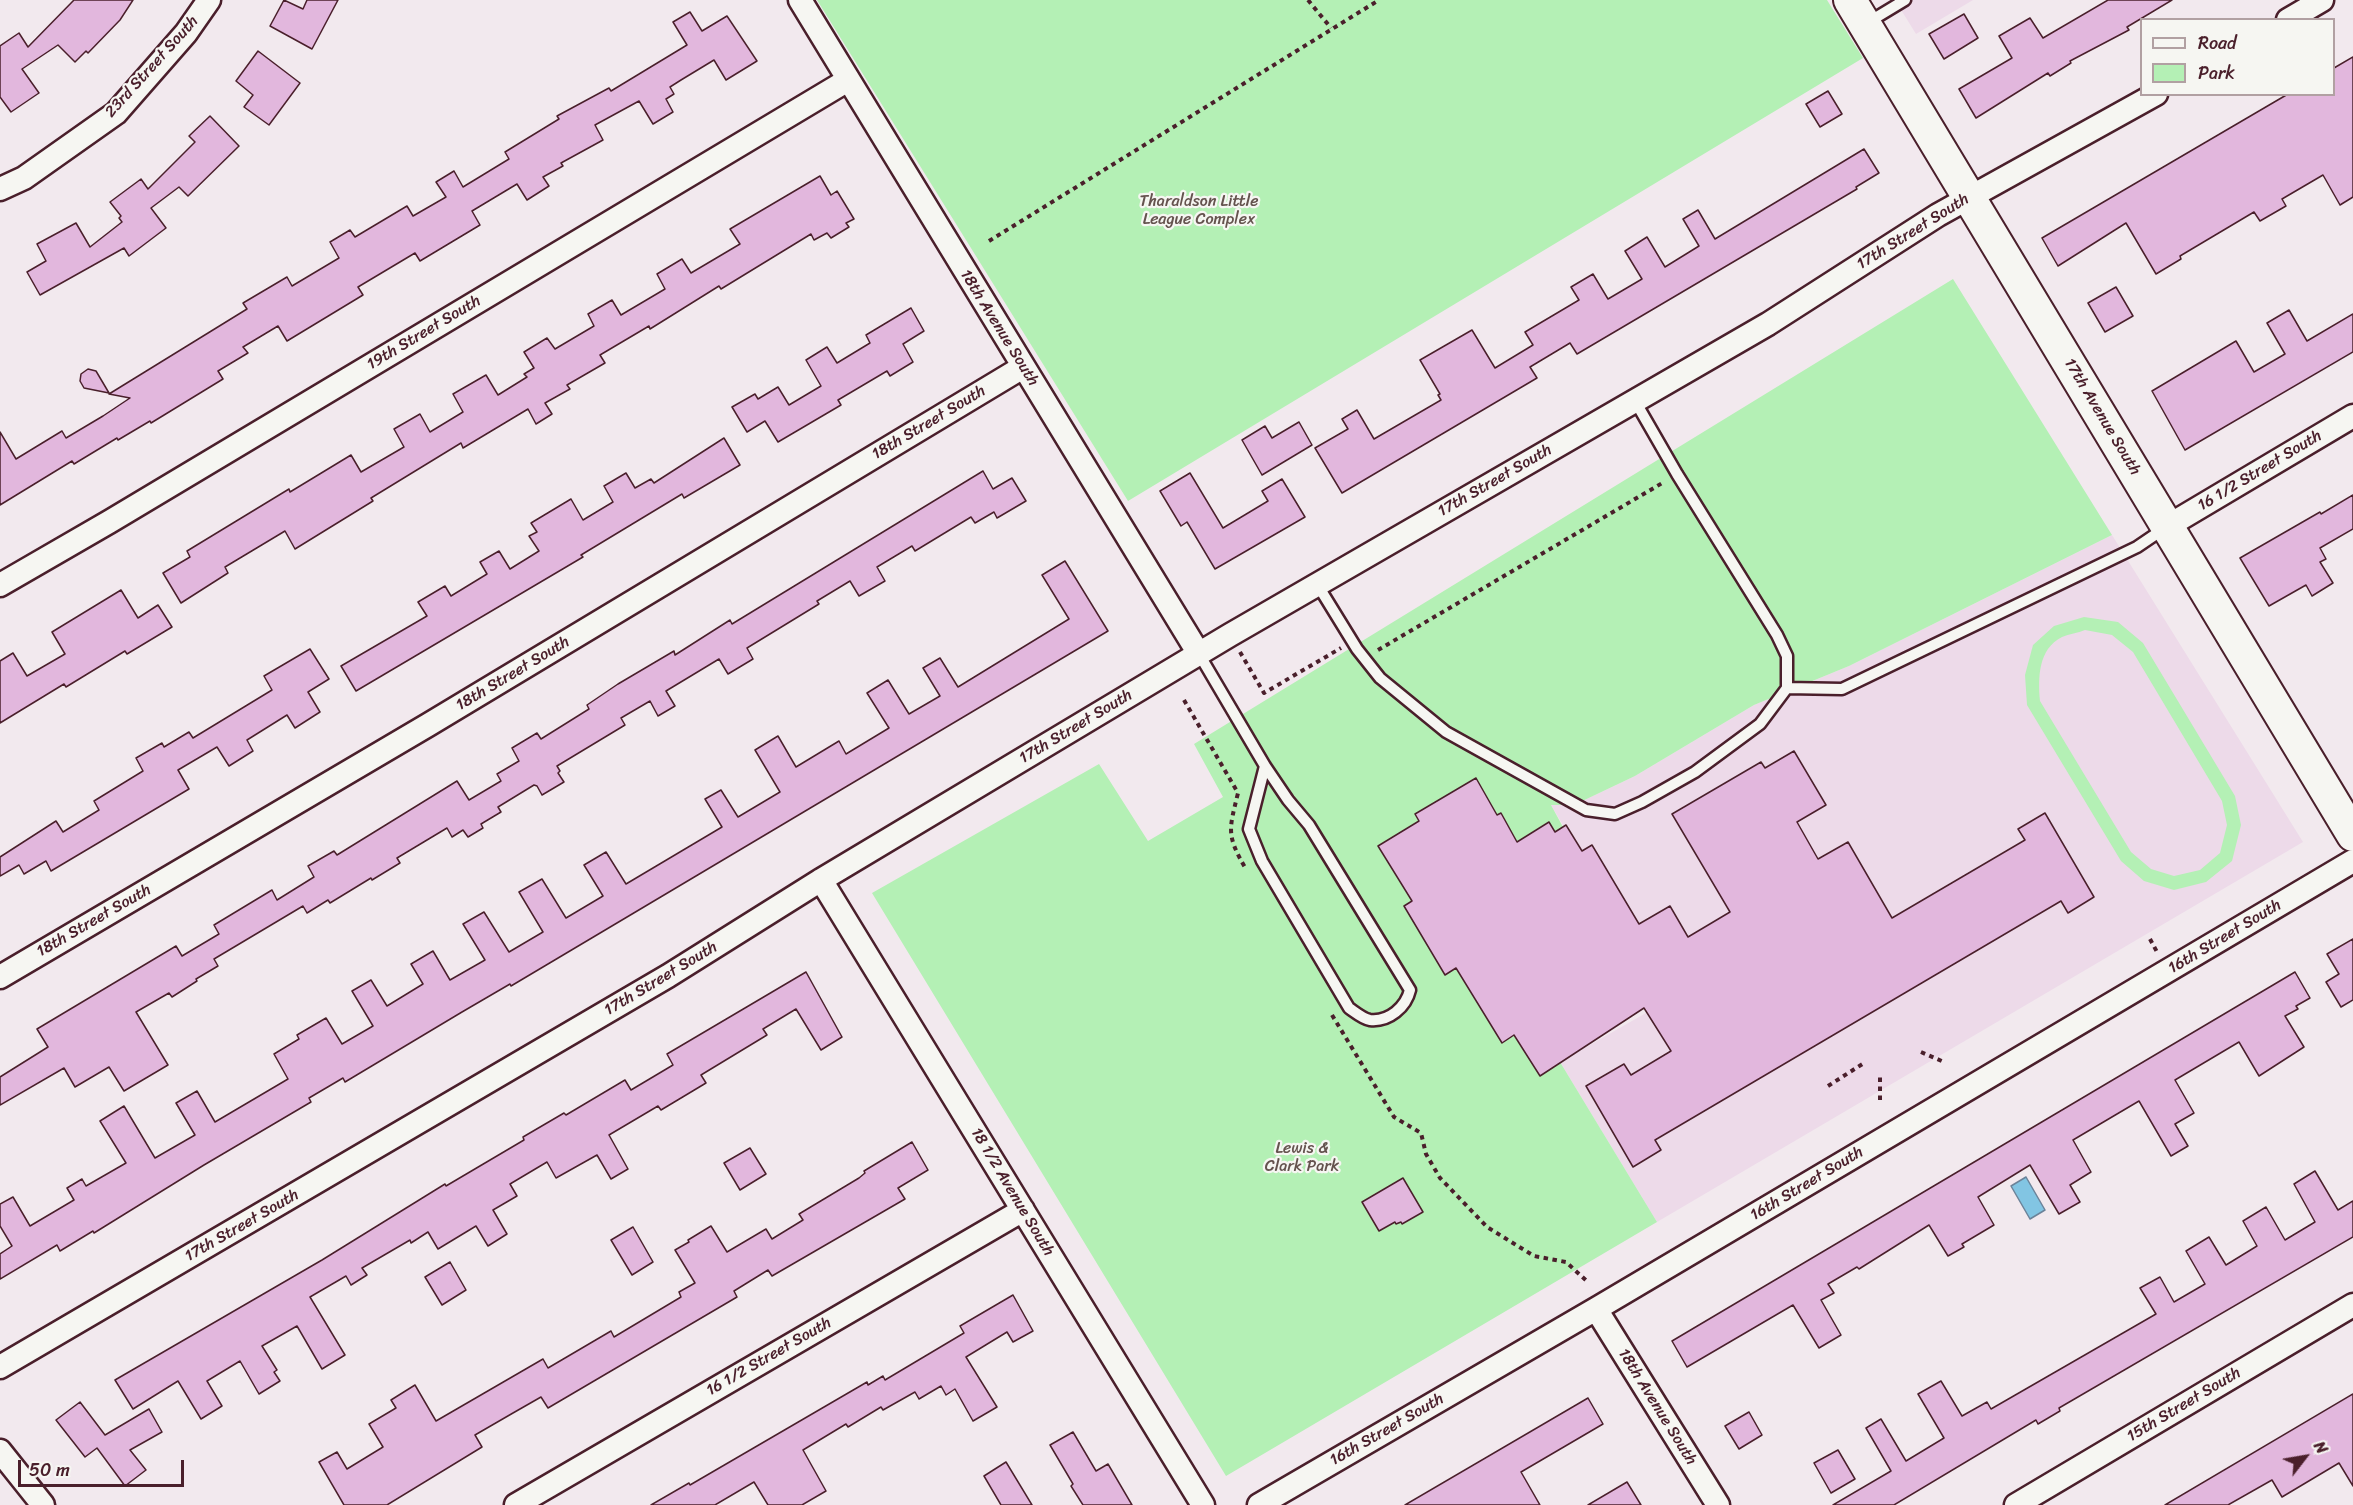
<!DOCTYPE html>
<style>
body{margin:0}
#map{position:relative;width:2353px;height:1505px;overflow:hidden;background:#f2e9ee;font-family:Sriracha,sans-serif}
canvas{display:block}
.legend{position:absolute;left:2140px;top:18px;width:195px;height:78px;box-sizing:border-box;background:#f6f6f2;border:2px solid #b1a0a2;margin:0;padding:8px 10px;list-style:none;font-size:18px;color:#4a1f2b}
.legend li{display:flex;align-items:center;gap:12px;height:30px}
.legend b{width:30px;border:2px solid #b1a0a2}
.north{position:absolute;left:2275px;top:1427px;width:60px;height:60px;-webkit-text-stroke:4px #f6f6f2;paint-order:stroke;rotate:59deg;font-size:16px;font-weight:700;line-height:24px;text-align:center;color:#4a1f2b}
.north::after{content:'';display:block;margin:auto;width:21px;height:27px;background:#4a1f2b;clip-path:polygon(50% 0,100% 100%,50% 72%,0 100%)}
.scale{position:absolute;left:18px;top:1460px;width:166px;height:27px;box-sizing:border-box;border:3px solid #4a1f2b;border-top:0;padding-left:8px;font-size:18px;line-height:21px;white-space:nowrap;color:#4a1f2b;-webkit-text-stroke:4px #f6f6f2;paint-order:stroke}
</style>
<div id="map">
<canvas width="2353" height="1505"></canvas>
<ul class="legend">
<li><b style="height:8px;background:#f6f6f2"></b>Road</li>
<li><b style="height:16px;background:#b4f0b5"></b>Park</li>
</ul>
<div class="north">N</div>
<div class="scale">50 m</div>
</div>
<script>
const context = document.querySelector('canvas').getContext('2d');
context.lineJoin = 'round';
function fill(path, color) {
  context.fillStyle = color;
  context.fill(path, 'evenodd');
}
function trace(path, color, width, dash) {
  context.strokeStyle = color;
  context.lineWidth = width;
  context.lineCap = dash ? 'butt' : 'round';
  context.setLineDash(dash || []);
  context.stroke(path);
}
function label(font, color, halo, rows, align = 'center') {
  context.font = font + ' Sriracha,sans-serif';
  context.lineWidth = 4.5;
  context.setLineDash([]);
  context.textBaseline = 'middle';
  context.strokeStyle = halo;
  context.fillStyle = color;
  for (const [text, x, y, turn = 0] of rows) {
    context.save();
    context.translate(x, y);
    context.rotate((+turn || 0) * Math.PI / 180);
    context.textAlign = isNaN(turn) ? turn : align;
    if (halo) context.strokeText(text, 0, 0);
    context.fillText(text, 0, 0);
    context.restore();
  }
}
const built = new Path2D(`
 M 1895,0 L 1973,0 L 1916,34 Z
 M 2112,535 L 2303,842 L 1657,1222 L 1560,1062 L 1667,1001 L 1551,805 L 1574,805 L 1635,776 L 1754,705 L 1849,666 Z`);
const green = new Path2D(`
 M 817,0 L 1827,0 L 1863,58 L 1128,501 Z
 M 1953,279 L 2112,535 L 1849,666 L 1754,705 L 1635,776 L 1574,805 L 1551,805 L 1563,827 L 1555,832 L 1548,822 L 1529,834 L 1520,847 L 1501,813 L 1497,815 L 1475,779 L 1422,826 L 1405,830 L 1378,846 L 1412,901 L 1405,906 L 1445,975 L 1456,968 L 1502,1042 L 1518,1033 L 1523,1049 L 1540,1076 L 1560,1062 L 1657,1222 L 1226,1476 L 872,893 L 1099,764 L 1148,841 L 1223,797 L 1194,744 Z
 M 2084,617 L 2118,622 L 2143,643 L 2235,796 L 2241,825 L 2232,861 L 2206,882 L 2174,890 L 2144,881 L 2121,861 L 2027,705 L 2025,675 L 2033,645 L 2054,626 ZM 2085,630 L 2112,635 L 2133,652 L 2222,801 L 2227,825 L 2220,853 L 2200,870 L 2174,876 L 2151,869 L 2131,852 L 2040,701 C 2038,678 2038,649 2062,637 C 2069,634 2078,633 2085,630 Z`);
const water = new Path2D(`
 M 2026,1177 L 2045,1210 L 2030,1219 L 2011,1186 Z`);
const building = new Path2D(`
 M 74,0 L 133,0 L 120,20 L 88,53 L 86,51 L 75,62 L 58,45 L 22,69 L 39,93 L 11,112 L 0,97 L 0,46 L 19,33 L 28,47 Z
 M 284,0 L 303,9 L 307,0 L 338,0 L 312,49 L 270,26 Z
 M 2108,0 L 2172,0 L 2127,27 L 2129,30 L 2070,61 L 2071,63 L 2050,76 L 2048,73 L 1976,118 L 1959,89 L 2012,58 L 1999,36 L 2030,18 L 2043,38 Z
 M 690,12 L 702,31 L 727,16 L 757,61 L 726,80 L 714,60 L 681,80 L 670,87 L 674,94 L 666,99 L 673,112 L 653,124 L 639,101 L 595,125 L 603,140 L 561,163 L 563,166 L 543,177 L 549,186 L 527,200 L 517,184 L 472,211 L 480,225 L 420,261 L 415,253 L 358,287 L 363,295 L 287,341 L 278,326 L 243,347 L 248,353 L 218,371 L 223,379 L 151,423 L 150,421 L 118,440 L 117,438 L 74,464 L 72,461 L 0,505 L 0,432 L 16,459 L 62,431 L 66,438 L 103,416 L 130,398 L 109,394 L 247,309 L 243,303 L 287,277 L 292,286 L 339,258 L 330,242 L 350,230 L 355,237 L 407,206 L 413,216 L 446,197 L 436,182 L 454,171 L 463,187 L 509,159 L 505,152 L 559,119 L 557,116 L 609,88 L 611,91 L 687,45 L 673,22 Z
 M 1964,14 L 1978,38 L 1944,59 L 1929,34 Z
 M 258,51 L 300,83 L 269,125 L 244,107 L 253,95 L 236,81 Z
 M 2353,57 L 2353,197 L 2340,205 L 2323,175 L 2282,199 L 2286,206 L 2260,221 L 2254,212 L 2180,256 L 2181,259 L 2156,274 L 2126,223 L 2058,266 L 2042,238 L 2288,94 L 2334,94 L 2334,68 Z
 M 1828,91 L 1842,114 L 1820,127 L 1806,104 Z
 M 210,116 L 239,146 L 188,196 L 179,187 L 151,208 L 166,228 L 129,256 L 124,248 L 40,295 L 27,272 L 46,261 L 37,244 L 76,223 L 90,247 L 122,222 L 119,218 L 121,216 L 110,202 L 141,179 L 148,189 L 195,142 L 189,136 Z
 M 1864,149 L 1879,173 L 1856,187 L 1857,189 L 1577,354 L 1570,343 L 1530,367 L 1537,378 L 1342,493 L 1315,448 L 1348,429 L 1342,419 L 1357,410 L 1374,439 L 1441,400 L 1438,395 L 1440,394 L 1420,360 L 1472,330 L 1495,368 L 1533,345 L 1525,332 L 1579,300 L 1571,287 L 1593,274 L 1608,299 L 1642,279 L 1625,251 L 1647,237 L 1665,267 L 1699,246 L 1683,219 L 1698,210 L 1715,239 Z
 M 820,176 L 831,195 L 837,191 L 854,219 L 846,223 L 849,227 L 831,238 L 827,233 L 814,240 L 811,234 L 721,289 L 719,286 L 650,329 L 649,326 L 600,355 L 605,363 L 567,385 L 570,389 L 545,403 L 552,414 L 536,424 L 528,409 L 463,448 L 461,443 L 371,498 L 373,501 L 295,549 L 285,531 L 225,567 L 228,573 L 181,603 L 163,573 L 190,557 L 187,551 L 289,489 L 290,492 L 351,455 L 361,472 L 404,447 L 394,429 L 420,414 L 430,432 L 463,412 L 453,394 L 486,375 L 498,395 L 527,377 L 524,374 L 534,368 L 524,352 L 547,338 L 555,349 L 594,326 L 588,314 L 612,300 L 621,315 L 665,289 L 657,274 L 682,259 L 691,273 L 740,244 L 730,229 Z
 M 2116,287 L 2133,316 L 2105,332 L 2088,303 Z
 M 911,308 L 924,331 L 903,344 L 913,362 L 890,376 L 887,371 L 838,400 L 841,405 L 778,442 L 765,421 L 747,432 L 732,407 L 755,394 L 758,399 L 778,387 L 789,405 L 821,386 L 806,360 L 827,347 L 837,363 L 870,343 L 866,335 Z
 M 2289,310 L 2307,341 L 2353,314 L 2353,352 L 2185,450 L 2152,391 L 2236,341 L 2254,372 L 2285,354 L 2267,323 Z
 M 88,369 L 96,371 L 109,393 L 84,388 L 80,381 L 81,374 Z
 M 1299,422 L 1312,445 L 1262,475 L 1242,440 L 1265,426 L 1272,438 Z
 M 724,438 L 740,465 L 684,498 L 682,494 L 581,555 L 583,557 L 356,691 L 341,666 L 427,616 L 418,602 L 445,586 L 451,596 L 487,574 L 480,562 L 499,551 L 510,569 L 539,551 L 529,536 L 537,532 L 531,523 L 571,499 L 583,520 L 613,502 L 604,486 L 626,473 L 635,488 L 651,479 L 654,483 Z
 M 983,471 L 993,489 L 1012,478 L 1026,501 L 997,518 L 994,512 L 975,523 L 971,517 L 915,551 L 912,546 L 877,567 L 885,581 L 859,596 L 850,581 L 817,601 L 819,604 L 747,648 L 753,659 L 728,674 L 719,659 L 666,691 L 675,706 L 658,716 L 650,701 L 621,718 L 625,725 L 557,766 L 560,771 L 558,773 L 564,782 L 542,795 L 537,786 L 534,785 L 498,807 L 501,812 L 481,824 L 483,828 L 468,837 L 463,830 L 452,837 L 447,828 L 397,858 L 400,863 L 372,880 L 371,878 L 330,903 L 328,900 L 307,913 L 303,906 L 214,959 L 218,966 L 196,979 L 197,981 L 172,997 L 169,993 L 136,1012 L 168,1065 L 124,1091 L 109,1067 L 75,1087 L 64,1068 L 0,1105 L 0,1077 L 48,1047 L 37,1029 L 176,946 L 182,956 L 219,934 L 214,925 L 272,890 L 277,900 L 314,877 L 308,866 L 334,851 L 337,855 L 457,781 L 469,800 L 501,781 L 497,774 L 519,761 L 512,748 L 537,733 L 541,739 L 589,709 L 587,705 L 618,684 L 674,651 L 675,655 L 730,620 L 732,624 Z
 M 1190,473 L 1223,528 L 1268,501 L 1262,491 L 1282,479 L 1305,517 L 1215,569 L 1187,522 L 1181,526 L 1160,491 Z
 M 2353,495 L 2353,529 L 2320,548 L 2326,559 L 2320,562 L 2333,583 L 2312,596 L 2306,585 L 2269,606 L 2240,558 L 2320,512 L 2321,514 Z
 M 1065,561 L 1108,631 L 511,986 L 510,984 L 462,1012 L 345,1082 L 343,1078 L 309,1098 L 311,1102 L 204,1165 L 94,1233 L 93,1231 L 60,1251 L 57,1245 L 0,1279 L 0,1254 L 12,1246 L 0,1226 L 0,1204 L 13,1197 L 30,1226 L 74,1200 L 67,1188 L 82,1179 L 86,1186 L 126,1163 L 100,1121 L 124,1106 L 155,1158 L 195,1135 L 176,1103 L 197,1091 L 215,1122 L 288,1079 L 274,1054 L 299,1039 L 297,1035 L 326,1018 L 342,1044 L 373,1026 L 352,991 L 371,980 L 387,1006 L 423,984 L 411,964 L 433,951 L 450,980 L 485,960 L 463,924 L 484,912 L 509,952 L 543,932 L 519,892 L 542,879 L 566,918 L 603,896 L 584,865 L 606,852 L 626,884 L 722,827 L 705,799 L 721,790 L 738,817 L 780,792 L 755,750 L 778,736 L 796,767 L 839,741 L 846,754 L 889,728 L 867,693 L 888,680 L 909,714 L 940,696 L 923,668 L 940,658 L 958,687 L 1069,619 L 1042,575 Z
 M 121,590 L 138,618 L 158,605 L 172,627 L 127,654 L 125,651 L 66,687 L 64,684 L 0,723 L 0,661 L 13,653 L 27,676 L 65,654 L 52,632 Z
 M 310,649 L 329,679 L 308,692 L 320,712 L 295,728 L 287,715 L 247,740 L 253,751 L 229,766 L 217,747 L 178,770 L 189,789 L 51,871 L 46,861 L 24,874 L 19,865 L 0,876 L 0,857 L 56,821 L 63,832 L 99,810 L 94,801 L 143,771 L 136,758 L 162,743 L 164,747 L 189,732 L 193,738 L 272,690 L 264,676 Z
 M 1794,751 L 1826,805 L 1797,822 L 1818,859 L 1848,842 L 1892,918 L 2025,840 L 2018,829 L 2045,813 L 2094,897 L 2068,913 L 2061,901 L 1655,1140 L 1661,1150 L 1633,1167 L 1586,1086 L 1624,1064 L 1631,1075 L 1671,1051 L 1644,1008 L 1540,1076 L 1514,1035 L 1502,1043 L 1456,968 L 1445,975 L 1404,906 L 1412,901 L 1378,846 L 1419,821 L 1415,814 L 1476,778 L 1497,815 L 1501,813 L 1517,842 L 1549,822 L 1555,832 L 1566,825 L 1582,851 L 1592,845 L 1639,924 L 1670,906 L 1688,937 L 1730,912 L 1672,814 L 1761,762 L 1765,768 Z
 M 2353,939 L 2353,1000 L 2341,1007 L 2326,982 L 2339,974 L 2327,954 Z
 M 806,972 L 842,1037 L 821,1050 L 796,1009 L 763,1029 L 767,1035 L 701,1075 L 706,1083 L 661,1110 L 658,1106 L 609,1135 L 628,1169 L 611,1179 L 597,1155 L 556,1178 L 547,1162 L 510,1184 L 517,1196 L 493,1210 L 507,1234 L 488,1246 L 476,1226 L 438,1249 L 428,1232 L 411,1243 L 410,1240 L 362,1268 L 367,1275 L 351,1285 L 346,1276 L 310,1297 L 345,1355 L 322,1369 L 297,1326 L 262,1346 L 277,1370 L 274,1372 L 280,1381 L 259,1394 L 240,1361 L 207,1381 L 222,1406 L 201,1419 L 178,1381 L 133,1409 L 115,1380 L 322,1260 L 445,1184 L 446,1186 L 524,1140 L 523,1137 L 564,1113 L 566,1115 L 625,1080 L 631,1090 L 673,1065 L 667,1054 Z
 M 2295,972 L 2310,998 L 2296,1006 L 2298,1009 L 2285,1016 L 2304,1047 L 2259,1076 L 2239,1042 L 2175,1080 L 2194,1113 L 2175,1124 L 2188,1146 L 2171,1156 L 2139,1101 L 2073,1140 L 2091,1172 L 2070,1185 L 2080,1202 L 2059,1214 L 2030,1165 L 1978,1197 L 1994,1225 L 1962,1244 L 1964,1247 L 1948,1256 L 1929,1225 L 1859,1269 L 1857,1267 L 1828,1284 L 1834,1293 L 1821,1300 L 1841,1335 L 1819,1348 L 1793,1305 L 1687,1367 L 1672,1341 Z
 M 912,1142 L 928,1170 L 898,1188 L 905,1199 L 772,1276 L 768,1270 L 734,1291 L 737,1297 L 548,1408 L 541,1397 L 513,1413 L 475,1435 L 482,1447 L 387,1505 L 344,1505 L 319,1462 L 337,1452 L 347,1469 L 383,1447 L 369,1424 L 396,1408 L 391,1400 L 415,1385 L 436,1421 L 543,1359 L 548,1368 L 611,1331 L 614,1337 L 681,1297 L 679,1292 L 695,1283 L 675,1250 L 689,1242 L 688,1240 L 711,1226 L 727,1252 L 766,1229 L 772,1239 L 803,1220 L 799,1214 L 859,1178 L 865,1173 L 864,1171 Z
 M 750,1148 L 766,1174 L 740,1190 L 724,1163 Z
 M 2315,1171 L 2338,1210 L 2353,1201 L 2353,1237 L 2059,1408 L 2060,1411 L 2038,1424 L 2036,1420 L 1894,1505 L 1833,1505 L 1891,1471 L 1866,1428 L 1881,1419 L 1906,1461 L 1944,1438 L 1918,1394 L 1941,1381 L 1962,1416 L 1987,1402 L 1991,1409 L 2156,1314 L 2140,1288 L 2160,1277 L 2174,1302 L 2205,1284 L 2186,1251 L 2209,1237 L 2226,1265 L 2257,1246 L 2243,1221 L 2266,1207 L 2285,1240 L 2315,1222 L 2294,1184 Z
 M 1403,1178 L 1423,1212 L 1402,1224 L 1401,1222 L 1396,1224 L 1395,1222 L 1379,1231 L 1362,1202 Z
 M 633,1227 L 653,1262 L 632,1275 L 611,1240 Z
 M 450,1262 L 466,1290 L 442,1305 L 425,1277 Z
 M 1013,1295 L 1033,1331 L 1013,1342 L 1007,1332 L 966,1357 L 997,1407 L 973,1421 L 955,1389 L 946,1395 L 941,1386 L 919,1399 L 915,1392 L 883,1410 L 881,1407 L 848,1427 L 846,1424 L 803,1450 L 826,1491 L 802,1505 L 768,1505 L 754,1482 L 715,1505 L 651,1505 L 689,1483 L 690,1485 L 867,1382 L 868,1385 L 883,1376 L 885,1380 L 964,1333 L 960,1326 Z
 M 2353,1394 L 2353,1486 L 2339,1463 L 2282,1497 L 2272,1480 L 2228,1505 L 2165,1505 Z
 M 1588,1398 L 1603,1424 L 1521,1472 L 1540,1505 L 1405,1505 Z
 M 80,1402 L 105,1435 L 149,1409 L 162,1432 L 130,1450 L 146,1470 L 125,1486 L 97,1448 L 85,1457 L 56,1420 Z
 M 1749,1412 L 1762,1435 L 1739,1449 L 1725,1426 Z
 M 1073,1432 L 1096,1471 L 1108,1464 L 1132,1505 L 1083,1505 L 1071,1486 L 1073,1484 L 1050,1445 Z
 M 1838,1450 L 1855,1479 L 1831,1493 L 1814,1463 Z
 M 1006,1462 L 1032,1505 L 1001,1505 L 984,1476 Z
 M 1627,1482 L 1641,1505 L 1588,1505 Z`);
const path = new Path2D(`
 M 1308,0 L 1331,28
 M 989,241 L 1379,0
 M 1378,650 L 1664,482
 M 1240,652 L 1264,693 L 1341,648
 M 1184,700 L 1238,793 C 1229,830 1226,835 1246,869
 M 2150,939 L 2157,952
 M 1332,1015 L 1394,1117 L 1421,1133 L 1426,1154 L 1440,1178 L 1487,1227 L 1534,1256 L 1566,1262 L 1589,1283
 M 1921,1052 L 1944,1062
 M 1828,1086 L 1864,1063
 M 1880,1100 L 1880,1073`);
const lane = new Path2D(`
 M 1867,23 L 1905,0
 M 1317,584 L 1357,649 L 1380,678 L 1446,732 L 1586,810 L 1615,814 L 1642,802 L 1695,772 L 1760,724 L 1787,688 L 1787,656 L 1777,635 L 1677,474 L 1635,401
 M 1199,654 L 1265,766 L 1288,800 L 1309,825 L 1410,990 C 1406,1007 1389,1022 1370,1020 C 1363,1019 1355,1012 1349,1008 L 1262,861 L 1249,829 L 1265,766
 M 1787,688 L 1842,689 L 2137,547 L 2165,528`);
const street = new Path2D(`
 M 800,0 L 1199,654
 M 2288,20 L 2322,0
 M 0,189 L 24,178 L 116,113 L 186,33 L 209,0
 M 2168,526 L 2353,416
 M 0,585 L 109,522 L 848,80
 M 821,880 L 1203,1505
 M 0,977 L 428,725 L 1023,367
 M 1596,1309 L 1718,1505
 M 0,1367 L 668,976 L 821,880 L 1230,635 L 1768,324 L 1938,215 L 2156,94
 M 0,1451 L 43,1505
 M 516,1505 L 1023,1210
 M 1259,1505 L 1596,1309 L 2353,861
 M 2016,1505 L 2353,1305`);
const secondary = new Path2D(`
 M 1850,0 L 2353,835`);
const streetNames = [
 ["23rd Street South",152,67,-48],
 ["17th Street South",1913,232,-32],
 ["18th Avenue South",999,328,58],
 ["19th Street South",424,333,-31],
 ["17th Avenue South",2102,417,59],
 ["18th Street South",929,423,-31],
 ["16 1/2 Street South",2260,471,-31],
 ["17th Street South",1495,481,-30],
 ["18th Street South",513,674,-31],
 ["17th Street South",1076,727,-31],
 ["18th Street South",94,921,-30],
 ["16th Street South",2225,937,-31],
 ["17th Street South",661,979,-31],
 ["16th Street South",1807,1184,-31],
 ["18 1/2 Avenue South",1012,1192,59],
 ["17th Street South",242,1226,-30],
 ["16 1/2 Street South",769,1357,-30],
 ["15th Street South",2184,1405,-31],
 ["18th Avenue South",1657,1407,58],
 ["16th Street South",1387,1430,-30]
];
const parkNames = [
 ["Tharaldson Little",1199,202],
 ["League Complex",1199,220],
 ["Lewis &",1302,1149],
 ["Clark Park",1302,1167]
];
fill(built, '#eddae9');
fill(green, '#b4f0b5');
fill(water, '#82c5e3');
trace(water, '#6c8399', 1.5);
fill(building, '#e2b7dd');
trace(building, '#4a1f2b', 1.5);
trace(lane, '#4a1f2b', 15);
trace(street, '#4a1f2b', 27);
trace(secondary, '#4a1f2b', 36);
trace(path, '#4a1f2b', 4, [4.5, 4.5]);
trace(lane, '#f6f6f2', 10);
trace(street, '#f6f6f2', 22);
trace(secondary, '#f6f6f2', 32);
label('16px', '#4a1f2b', '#f6f6f2', streetNames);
label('16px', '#64534e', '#f6f6f2', parkNames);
</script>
